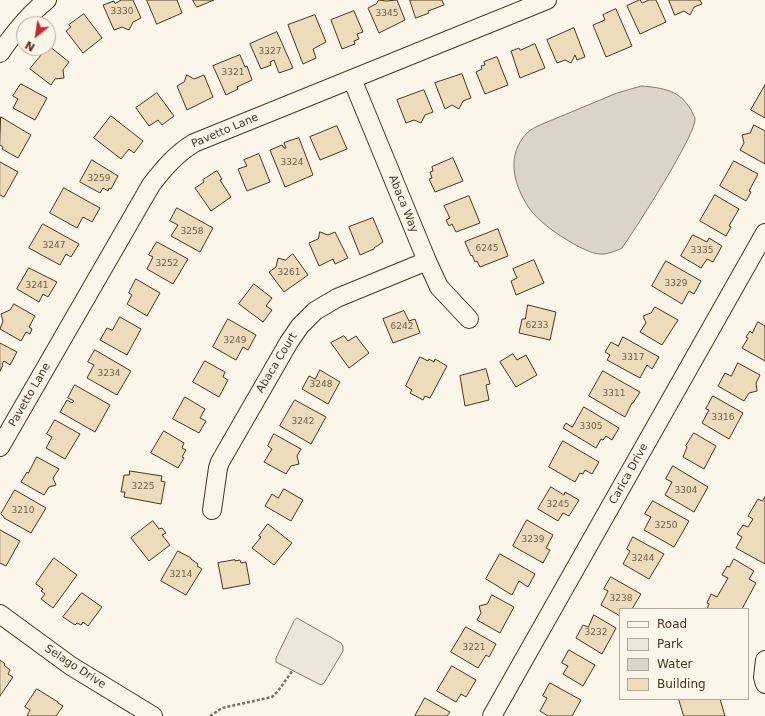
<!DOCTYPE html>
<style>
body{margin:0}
#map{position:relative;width:765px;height:716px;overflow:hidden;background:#fbf6e9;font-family:"DejaVu Sans",sans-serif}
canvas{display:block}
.legend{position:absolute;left:619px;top:608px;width:130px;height:92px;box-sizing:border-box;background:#fbf6e9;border:1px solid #b4a999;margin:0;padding:5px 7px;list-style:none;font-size:12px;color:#4a3520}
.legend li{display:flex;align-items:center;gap:8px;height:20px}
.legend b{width:20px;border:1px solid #b4a999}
.north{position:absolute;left:16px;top:16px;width:40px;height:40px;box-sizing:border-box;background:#fbf6e9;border:1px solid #b4a999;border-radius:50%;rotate:210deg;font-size:11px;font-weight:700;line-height:16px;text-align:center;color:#4a3520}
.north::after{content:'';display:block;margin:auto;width:14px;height:18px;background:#c62828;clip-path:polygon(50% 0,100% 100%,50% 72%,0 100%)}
</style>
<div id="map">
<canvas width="765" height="716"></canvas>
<ul class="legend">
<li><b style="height:5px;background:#fbf6e9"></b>Road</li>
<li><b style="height:11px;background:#ede6d9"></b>Park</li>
<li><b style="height:11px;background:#dcd4c6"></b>Water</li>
<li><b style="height:11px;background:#ecdcbc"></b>Building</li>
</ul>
<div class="north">N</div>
</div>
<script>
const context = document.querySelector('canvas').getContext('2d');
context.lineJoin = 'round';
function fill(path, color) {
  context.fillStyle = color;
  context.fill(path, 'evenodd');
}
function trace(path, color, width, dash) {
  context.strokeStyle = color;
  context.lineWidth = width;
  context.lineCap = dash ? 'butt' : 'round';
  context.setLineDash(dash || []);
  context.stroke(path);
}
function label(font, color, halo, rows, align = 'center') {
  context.font = font + ' "DejaVu Sans",sans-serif';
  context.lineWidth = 3;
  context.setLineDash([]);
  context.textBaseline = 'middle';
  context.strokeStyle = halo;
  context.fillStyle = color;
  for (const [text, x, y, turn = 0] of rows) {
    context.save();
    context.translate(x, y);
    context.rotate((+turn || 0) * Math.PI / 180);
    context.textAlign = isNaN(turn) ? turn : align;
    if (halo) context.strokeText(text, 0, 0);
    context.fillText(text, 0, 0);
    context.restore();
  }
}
const green = new Path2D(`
 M 297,618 L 341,643 L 343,646 L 343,651 L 324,683 L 321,685 L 276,662 L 276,658 L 294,621 Z`);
const water = new Path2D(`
 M 642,86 C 663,88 680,90 691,110 C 692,112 694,116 695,118 C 698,132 634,231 622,248 C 616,251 606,255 599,254 C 591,253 581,248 574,244 C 558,235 540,223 529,208 C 513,184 506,155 527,133 C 531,129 536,127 540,125 L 617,93 Z`);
const building = new Path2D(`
 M 122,0 L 133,0 L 141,18 L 133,22 L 129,30 L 122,27 L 114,30 L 103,5 L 114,1 L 115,3 Z
 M 147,0 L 177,0 L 182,13 L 157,24 Z
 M 193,0 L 214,0 L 197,7 Z
 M 379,0 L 386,1 L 397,0 L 405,20 L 379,33 L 368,8 L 376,4 Z
 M 410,0 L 442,0 L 444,5 L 428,11 L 429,13 L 416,18 Z
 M 640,0 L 642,3 L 649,0 L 656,0 L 666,22 L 640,34 L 627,6 Z
 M 669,0 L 700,0 L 702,4 L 694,7 L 690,15 L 684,11 L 675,15 Z
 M 616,9 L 632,46 L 606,57 L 593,25 L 605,20 L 603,15 Z
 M 354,11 L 363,32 L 357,34 L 359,39 L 354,41 L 355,44 L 342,49 L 331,20 Z
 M 84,14 L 102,38 L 83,53 L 66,31 L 71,27 L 69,25 Z
 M 315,15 L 326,42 L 313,49 L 316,58 L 303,64 L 288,25 Z
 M 574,28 L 585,57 L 577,60 L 575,55 L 571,63 L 565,60 L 557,63 L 547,40 Z
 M 277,32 L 293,68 L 279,73 L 274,60 L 270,62 L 271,65 L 261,69 L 250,44 Z
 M 535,44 L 545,68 L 520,78 L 511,51 L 519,48 L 520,50 Z
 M 49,46 L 69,62 L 63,70 L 64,78 L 55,79 L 51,85 L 30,69 Z
 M 240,55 L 245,67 L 247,66 L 252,80 L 237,87 L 238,89 L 226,95 L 213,66 Z
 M 497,57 L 508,85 L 485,94 L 476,72 L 482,69 L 481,66 L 485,65 L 484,62 Z
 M 462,74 L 471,98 L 463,101 L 459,109 L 452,105 L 445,109 L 435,83 Z
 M 187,75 L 194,79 L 204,75 L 213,97 L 187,110 L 177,86 L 184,82 Z
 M 21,84 L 47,98 L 35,120 L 13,108 L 18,99 L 13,96 Z
 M 765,85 L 765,118 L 751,110 Z
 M 424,90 L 433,112 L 425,115 L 421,123 L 414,120 L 406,123 L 397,100 Z
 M 157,93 L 174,116 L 162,125 L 158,120 L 149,126 L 136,108 Z
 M 111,116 L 143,141 L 134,153 L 129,149 L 121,159 L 94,138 Z
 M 1,117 L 31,135 L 18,158 L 2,149 L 3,147 L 0,145 Z
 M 754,125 L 765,131 L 765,164 L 740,150 L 744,143 L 742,135 L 750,133 Z
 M 337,126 L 347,149 L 320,160 L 310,137 Z
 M 299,138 L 313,175 L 285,187 L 270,150 L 282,145 L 284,148 L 286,148 L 284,143 Z
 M 259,154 L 270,182 L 247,191 L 238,169 L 247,166 L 244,160 Z
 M 453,158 L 463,181 L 435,192 L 429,179 L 432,178 L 430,172 L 433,171 L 432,167 Z
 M 92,160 L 118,176 L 111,189 L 109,188 L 108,191 L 103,188 L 100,193 L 80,182 Z
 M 734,161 L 758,174 L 749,191 L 751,192 L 746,201 L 720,186 Z
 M 0,162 L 18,172 L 4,197 L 0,195 Z
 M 217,171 L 222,179 L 220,180 L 231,197 L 211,211 L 195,188 L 204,182 L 203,180 Z
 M 64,188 L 100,208 L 92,222 L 83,217 L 77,228 L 50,213 Z
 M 715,195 L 739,209 L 729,226 L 731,227 L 726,236 L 700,221 Z
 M 469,196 L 480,223 L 456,232 L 452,224 L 449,226 L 446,220 L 450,218 L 444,206 Z
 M 177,208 L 213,228 L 200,252 L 171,236 L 178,225 L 170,221 Z
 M 373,218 L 383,242 L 374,248 L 374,249 L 360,255 L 349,227 Z
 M 43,224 L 79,244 L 71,257 L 66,254 L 60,265 L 29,248 Z
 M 498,229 L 508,256 L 480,267 L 477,261 L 475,262 L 472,255 L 471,256 L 465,242 Z
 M 320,232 L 328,235 L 335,232 L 348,258 L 335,264 L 333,259 L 319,266 L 309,243 L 318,239 Z
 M 693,235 L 707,242 L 709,238 L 722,246 L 713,262 L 707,259 L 701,268 L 681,256 Z
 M 157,242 L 188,259 L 173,284 L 147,269 L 153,257 L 149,255 Z
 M 293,254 L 308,275 L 284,292 L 269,272 L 276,267 L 278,258 L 285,260 Z
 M 534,260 L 544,283 L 516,295 L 511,281 L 517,278 L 513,269 Z
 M 666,261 L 701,281 L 694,294 L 689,291 L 682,304 L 652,286 Z
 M 29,268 L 57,282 L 48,297 L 43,294 L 39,302 L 17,289 Z
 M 136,279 L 160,293 L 147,316 L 127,304 L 132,295 L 129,293 Z
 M 254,284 L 272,298 L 266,306 L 272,310 L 263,322 L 239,304 Z
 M 14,304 L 35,316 L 29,327 L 32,329 L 30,334 L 26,332 L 21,341 L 0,329 L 3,321 L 1,314 L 10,310 Z
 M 528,305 L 556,312 L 550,340 L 519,333 L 522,319 L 525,319 Z
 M 655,307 L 678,320 L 662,345 L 640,332 L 646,323 L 643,316 L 651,313 Z
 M 404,311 L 409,321 L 415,319 L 420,333 L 393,343 L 383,319 Z
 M 120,317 L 141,329 L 127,355 L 100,340 L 107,328 L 112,330 Z
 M 228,319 L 256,335 L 248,350 L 243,347 L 236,360 L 213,347 Z
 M 758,322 L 765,326 L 765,361 L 742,348 L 748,338 L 746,337 L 750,331 L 752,333 Z
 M 344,336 L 348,341 L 356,336 L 369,353 L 349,368 L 331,343 Z
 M 623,337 L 659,357 L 652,369 L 647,365 L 640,378 L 607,360 L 610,355 L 605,352 L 611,342 L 618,346 Z
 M 0,343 L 17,352 L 10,365 L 4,361 L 2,364 L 3,365 L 0,371 Z
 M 95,350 L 131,371 L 117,395 L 87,378 L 94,365 L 88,362 Z
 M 513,354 L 517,360 L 526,355 L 537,375 L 516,387 L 500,362 Z
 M 420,357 L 428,361 L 429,359 L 434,362 L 435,359 L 447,366 L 430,398 L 425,396 L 423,400 L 410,393 L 412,390 L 406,386 Z
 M 205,361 L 225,372 L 223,377 L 228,380 L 219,397 L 193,382 Z
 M 738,363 L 760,375 L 756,383 L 757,391 L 749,393 L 744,401 L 718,386 L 725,373 L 731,376 Z
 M 486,369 L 490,384 L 486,385 L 489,400 L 465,406 L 460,376 Z
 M 320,370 L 340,382 L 328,404 L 302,389 L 309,376 L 315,379 Z
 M 603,371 L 640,392 L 633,403 L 632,403 L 625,417 L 589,396 Z
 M 75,385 L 110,405 L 95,432 L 60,412 L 67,400 L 72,403 L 74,401 L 68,398 Z
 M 713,396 L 743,413 L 729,439 L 702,423 L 709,410 L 706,409 Z
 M 185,397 L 205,409 L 200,418 L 206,421 L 199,433 L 173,419 Z
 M 295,400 L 326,417 L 311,444 L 280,426 Z
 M 584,407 L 619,428 L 612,440 L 606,436 L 603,440 L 601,439 L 596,448 L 563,428 L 566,423 L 572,427 Z
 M 55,420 L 80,434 L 65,459 L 46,448 L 52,437 L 47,434 Z
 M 164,431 L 184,443 L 182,448 L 186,450 L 182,457 L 184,458 L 178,468 L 151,453 Z
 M 694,433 L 716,446 L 704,469 L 683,457 L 687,447 L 686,446 Z
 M 274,434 L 301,449 L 297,456 L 299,464 L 291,466 L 286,474 L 264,462 L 272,449 L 268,446 Z
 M 563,441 L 599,462 L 592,474 L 585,470 L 583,474 L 580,473 L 575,482 L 549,467 Z
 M 37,457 L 59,469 L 53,478 L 56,485 L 49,487 L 44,495 L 21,482 L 27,472 L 28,473 Z
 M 673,466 L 708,487 L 694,512 L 665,495 L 672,482 L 666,479 Z
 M 130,471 L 162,476 L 161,481 L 165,482 L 161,504 L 124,497 L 125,492 L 121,492 L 124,475 L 129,475 Z
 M 551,487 L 564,495 L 565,492 L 579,500 L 569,516 L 563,513 L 558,521 L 538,509 Z
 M 284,489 L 303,500 L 291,521 L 265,506 L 272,494 L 278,498 Z
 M 15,490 L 46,508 L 31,533 L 4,518 L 4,517 L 1,514 Z
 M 765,497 L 765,564 L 736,548 L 742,537 L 737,534 L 743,525 L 748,527 L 753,519 L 748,516 L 758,499 L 762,501 Z
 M 653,501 L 689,521 L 674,547 L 644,530 L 651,517 L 645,514 Z
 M 527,520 L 553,535 L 546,548 L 550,550 L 543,563 L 513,546 Z
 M 153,521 L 159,529 L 162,528 L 166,533 L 162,535 L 170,545 L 149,561 L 131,538 Z
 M 268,524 L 292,543 L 274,565 L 252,548 L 261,537 L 259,536 Z
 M 0,530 L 20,541 L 6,566 L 0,563 Z
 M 633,537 L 664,554 L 649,579 L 623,564 L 630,551 L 627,549 Z
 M 178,551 L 191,558 L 191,559 L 198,564 L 197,566 L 202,569 L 186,595 L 161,581 Z
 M 500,554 L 535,574 L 528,587 L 519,581 L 512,595 L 486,579 Z
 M 54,558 L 77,575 L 53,608 L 41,599 L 45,594 L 41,591 L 43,589 L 36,584 Z
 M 734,559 L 754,571 L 749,579 L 756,583 L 742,609 L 707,609 L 709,604 L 707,603 L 711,594 L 717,597 L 728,578 L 722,575 L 727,566 L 729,567 Z
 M 235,560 L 235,561 L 240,560 L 241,563 L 246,562 L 250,584 L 223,589 L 218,563 Z
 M 611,577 L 641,594 L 632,609 L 620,609 L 620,616 L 601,605 L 608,591 L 604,589 Z
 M 82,593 L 102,607 L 88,626 L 83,622 L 81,625 L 77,623 L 75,625 L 63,617 Z
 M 492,595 L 514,607 L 500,633 L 477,620 L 481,613 L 479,606 L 487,604 Z
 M 594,615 L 616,628 L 602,654 L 576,638 L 583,625 L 588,627 Z
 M 466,627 L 496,644 L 489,657 L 486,655 L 478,668 L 451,652 Z
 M 569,650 L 595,665 L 583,686 L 563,674 L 568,666 L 562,663 Z
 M 0,660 L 5,664 L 4,665 L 10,670 L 8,674 L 13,677 L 0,696 Z
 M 452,666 L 476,680 L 466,697 L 461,694 L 456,702 L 437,691 Z
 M 550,683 L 581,700 L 572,716 L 548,716 L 540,711 L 547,698 L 543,696 Z
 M 37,689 L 58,702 L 58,703 L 63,706 L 56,716 L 27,716 L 30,710 L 25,707 Z
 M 425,698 L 450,712 L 447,716 L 415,716 Z
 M 679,699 L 720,699 L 725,716 L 684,716 Z`);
const path = new Path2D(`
 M 210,716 L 222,708 L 272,697 L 278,691 L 293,670`);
const minor = new Path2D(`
 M 0,53 C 14,33 28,15 47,0
 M 352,79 L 427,261 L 439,287 L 469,319
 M 0,447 L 151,185 C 164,168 176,154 194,143 L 547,0
 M 212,510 L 218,468 L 220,462 L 289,342 L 300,326 L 315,311 L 337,298 L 427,261
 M 0,614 L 71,666 L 153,716
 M 765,660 L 763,677 L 765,684
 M 492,716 L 765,233`);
const numberNames = [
 ["3330",122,12],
 ["3345",387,14],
 ["3327",270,52],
 ["3321",233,73],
 ["3324",292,163],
 ["3259",99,179],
 ["3258",192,232],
 ["3247",54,246],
 ["6245",487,249],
 ["3335",702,251],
 ["3252",167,264],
 ["3261",289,273],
 ["3329",676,284],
 ["3241",37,286],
 ["6233",537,326],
 ["6242",402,327],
 ["3249",235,341],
 ["3317",633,358],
 ["3234",109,374],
 ["3248",321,385],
 ["3311",614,394],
 ["3316",723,418],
 ["3242",303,422],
 ["3305",591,427],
 ["3225",143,487],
 ["3304",686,491],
 ["3245",558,505],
 ["3210",23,511],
 ["3250",666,526],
 ["3239",533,540],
 ["3244",643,559],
 ["3214",181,575],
 ["3238",621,599],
 ["3232",596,633],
 ["3221",474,648]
];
const streetNames = [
 ["Pavetto Lane",225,131,-23],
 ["Abaca Way",403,204,68],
 ["Abaca Court",277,363,-59],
 ["Pavetto Lane",30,395,-60],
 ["Carica Drive",629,474,-61],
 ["Selago Drive",75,667,33]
];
fill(green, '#ede6d9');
trace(green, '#887966', 1);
fill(water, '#dcd4c6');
trace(water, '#887966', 1);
fill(building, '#ecdcbc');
trace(building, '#4a3520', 1);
trace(minor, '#4a3520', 20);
trace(path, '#7f6f5c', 2.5, [3, 2]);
trace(minor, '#fbf6e9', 18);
label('9px', '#725f47', null, numberNames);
label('11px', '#4a3520', '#fbf6e9', streetNames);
</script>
